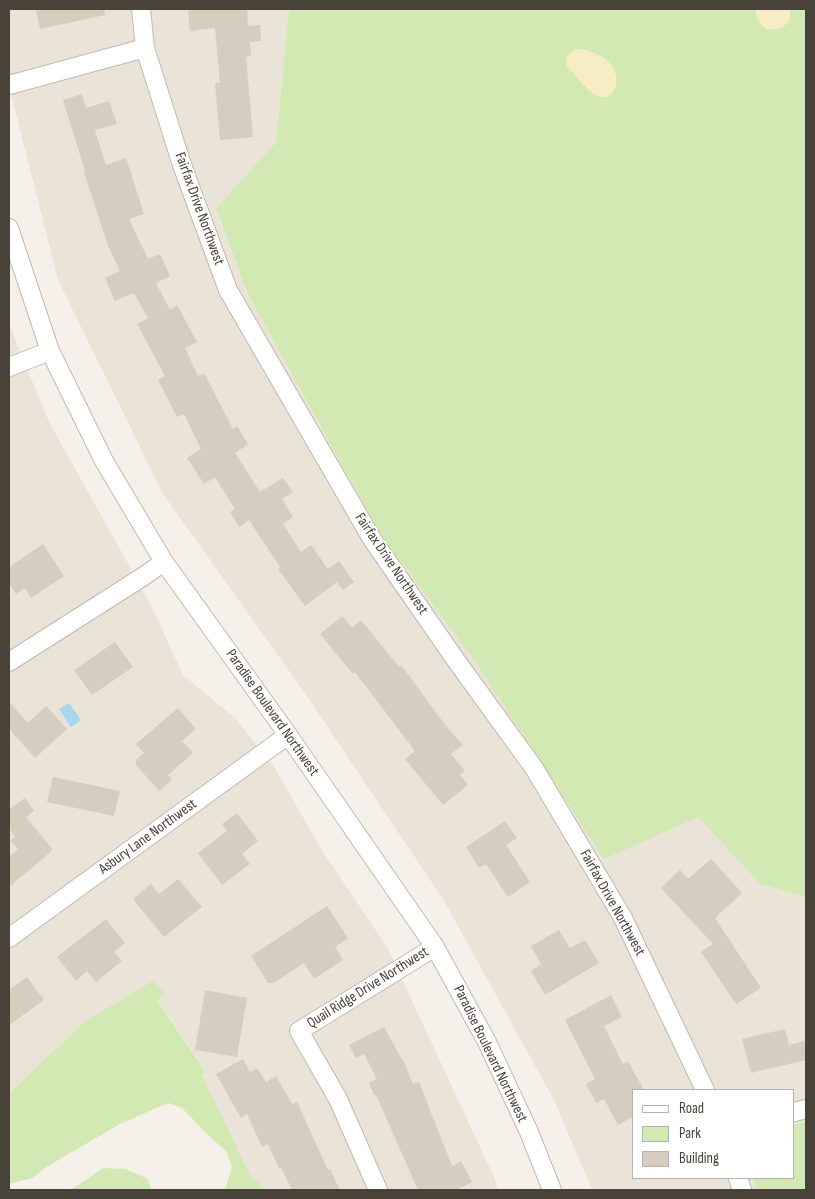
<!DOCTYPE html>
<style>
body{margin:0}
#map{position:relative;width:815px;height:1199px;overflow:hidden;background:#f5f1ea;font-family:"Sofia Sans Condensed",sans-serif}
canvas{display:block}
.frame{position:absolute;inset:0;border:10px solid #494238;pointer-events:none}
.legend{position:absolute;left:632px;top:1089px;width:162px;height:90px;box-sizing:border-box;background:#fff;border:1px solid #b6b3af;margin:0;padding:6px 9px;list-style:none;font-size:15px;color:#494238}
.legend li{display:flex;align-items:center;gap:10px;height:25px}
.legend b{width:25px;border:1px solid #b6b3af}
</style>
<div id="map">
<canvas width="815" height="1199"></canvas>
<div class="frame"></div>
<ul class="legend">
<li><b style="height:6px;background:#fff"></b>Road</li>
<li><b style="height:14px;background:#d3e9b3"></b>Park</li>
<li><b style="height:14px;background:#d7cdbf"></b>Building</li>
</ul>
</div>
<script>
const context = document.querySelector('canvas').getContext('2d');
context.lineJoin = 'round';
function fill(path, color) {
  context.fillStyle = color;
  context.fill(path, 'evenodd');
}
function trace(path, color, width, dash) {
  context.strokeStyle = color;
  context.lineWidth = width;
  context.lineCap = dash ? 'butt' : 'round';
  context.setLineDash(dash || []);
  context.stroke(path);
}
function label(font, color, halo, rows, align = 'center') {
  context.font = font + ' "Sofia Sans Condensed",sans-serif';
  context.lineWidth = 4;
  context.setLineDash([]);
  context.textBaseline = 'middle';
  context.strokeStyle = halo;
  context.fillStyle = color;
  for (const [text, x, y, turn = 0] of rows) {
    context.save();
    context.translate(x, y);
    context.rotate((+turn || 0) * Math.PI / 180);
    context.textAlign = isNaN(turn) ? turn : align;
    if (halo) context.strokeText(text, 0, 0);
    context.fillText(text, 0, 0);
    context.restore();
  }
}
const residential = new Path2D(`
 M 9,9 L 289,9 L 276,142 L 216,210 L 248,295 L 381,535 L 475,661 L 698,817 L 760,884 L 806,897 L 806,1190 L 592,1190 L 554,1100 L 443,899 L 302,689 L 163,494 L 58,280 L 9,86 ZM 634,1090 L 794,1090 L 794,1178 L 634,1178 Z
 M 9,324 L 49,422 L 149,601 L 183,675 L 235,718 L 275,768 L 321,849 L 387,947 L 494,1177 L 498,1190 L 262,1190 L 258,1180 L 253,1182 L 202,1075 L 206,1071 L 157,999 L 26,1078 L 9,1094 Z`);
const green = new Path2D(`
 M 289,9 L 806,9 L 806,897 L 760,884 L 698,817 L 604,859 L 475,661 L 381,535 L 248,295 L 216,209 L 276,142 Z
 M 153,981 L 165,994 L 157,1000 L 206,1072 L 202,1075 L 253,1181 L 258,1179 L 262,1190 L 225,1190 L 232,1167 L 226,1151 L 209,1136 L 182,1108 L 168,1103 L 120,1124 L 48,1166 L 32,1178 L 9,1184 L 9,1094 L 84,1022 Z
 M 806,1122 L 806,1190 L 757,1190 L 753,1178 L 794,1178 L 794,1124 Z
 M 103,1168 L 126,1169 L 148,1179 L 151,1190 L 68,1190 L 77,1186 Z`);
const sand = new Path2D(`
 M 755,9 L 790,9 C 790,13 791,17 789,21 C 783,30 767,33 761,24 C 757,20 757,14 755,9 Z
 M 580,49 C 591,51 605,56 611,65 C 623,80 614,106 594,94 C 586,89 574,74 567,66 C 563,56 572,50 580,49 Z`);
const water = new Path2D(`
 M 69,703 L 81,720 L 71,727 L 59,709 Z`);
const building = new Path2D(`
 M 36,9 L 104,9 L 105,15 L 40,29 Z
 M 188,9 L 247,9 L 248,26 L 260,25 L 261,41 L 250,42 L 251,56 L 246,57 L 253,137 L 220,140 L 215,83 L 220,83 L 215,28 L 190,31 Z
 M 82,94 L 86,108 L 109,101 L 117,124 L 95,130 L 106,165 L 126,158 L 144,214 L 129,219 L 148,259 L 160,254 L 170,276 L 156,283 L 170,310 L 177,305 L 197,342 L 185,348 L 198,376 L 204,373 L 233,429 L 237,426 L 248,444 L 235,453 L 260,492 L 283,478 L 293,492 L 282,499 L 293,517 L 283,524 L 301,552 L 311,545 L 328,569 L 339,561 L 354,582 L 343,590 L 337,582 L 305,606 L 278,569 L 280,567 L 249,520 L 239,527 L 230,512 L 235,509 L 215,477 L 204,484 L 187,458 L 201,449 L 184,414 L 177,417 L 158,380 L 165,376 L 137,324 L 148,318 L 134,293 L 115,301 L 105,278 L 120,271 L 108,246 L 84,172 L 85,171 L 63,100 Z
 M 43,544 L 64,576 L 31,598 L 25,588 L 16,594 L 9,583 L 9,567 Z
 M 342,616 L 352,628 L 361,620 L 399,667 L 401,665 L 446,726 L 463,745 L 451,754 L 465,771 L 460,775 L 468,785 L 443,805 L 405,759 L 415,751 L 355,672 L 353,674 L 320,634 Z
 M 115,642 L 133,667 L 92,695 L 74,670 Z
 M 9,702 L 28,723 L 46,706 L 67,729 L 35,758 L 9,729 Z
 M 178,708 L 196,729 L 182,741 L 193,753 L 168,775 L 172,780 L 159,791 L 136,765 L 136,760 L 144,753 L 136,744 Z
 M 53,777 L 120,791 L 114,816 L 47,802 Z
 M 25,798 L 34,811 L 26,817 L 53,850 L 9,887 L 9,857 L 18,849 L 10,840 L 15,837 L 9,828 L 9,809 Z
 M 237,813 L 258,841 L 242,854 L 250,864 L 222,885 L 198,853 L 227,831 L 222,824 Z
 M 505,821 L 517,838 L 506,845 L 530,882 L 508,897 L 486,864 L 479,868 L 466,847 Z
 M 711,859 L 742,893 L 715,918 L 761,988 L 736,1004 L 701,952 L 713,944 L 661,888 L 680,870 L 688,879 Z
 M 178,879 L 202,907 L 164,937 L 133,899 L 151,884 L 159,894 Z
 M 327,906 L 348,938 L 335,947 L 343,960 L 314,979 L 304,963 L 274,983 L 268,983 L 251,956 Z
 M 106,919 L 125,943 L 114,952 L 122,961 L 96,982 L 87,971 L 76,981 L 57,957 Z
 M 559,930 L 570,948 L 585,940 L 599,963 L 545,995 L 531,971 L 541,964 L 531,946 Z
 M 27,977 L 44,1000 L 9,1025 L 9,990 Z
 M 205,990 L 247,998 L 237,1057 L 195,1050 Z
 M 611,995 L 622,1017 L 604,1026 L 623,1064 L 628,1061 L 644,1090 L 634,1090 L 634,1116 L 618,1125 L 604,1099 L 596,1103 L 586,1084 L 595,1079 L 565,1020 Z
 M 384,1027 L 401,1058 L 402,1058 L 413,1084 L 419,1082 L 452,1166 L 461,1161 L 472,1182 L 456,1190 L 418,1190 L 376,1095 L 374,1095 L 369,1083 L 377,1079 L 364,1054 L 356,1058 L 349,1045 Z
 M 785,1029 L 789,1045 L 804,1041 L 806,1050 L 806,1060 L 751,1073 L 742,1039 Z
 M 243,1059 L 250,1072 L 257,1068 L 266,1082 L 276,1076 L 292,1104 L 297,1102 L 328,1170 L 330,1169 L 340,1190 L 292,1190 L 281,1167 L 279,1168 L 268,1144 L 262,1147 L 247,1114 L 241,1118 L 216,1074 Z`);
const minor = new Path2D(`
 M 141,9 L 145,48 L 182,165 L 228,290 L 372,539 L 455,659 L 534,768 L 623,918 L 705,1090
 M 9,85 L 145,48
 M 9,228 L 50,351 L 104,461 L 164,562 L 288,735 L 435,947 L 487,1042 L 529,1132 L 552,1190
 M 9,367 L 50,351
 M 9,662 L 144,576 L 164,562
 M 9,938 L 288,735
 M 794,1112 L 806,1109
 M 738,1178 L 742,1190
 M 378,1190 L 338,1099 L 299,1031 L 435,947`);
const streetNames = [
 ["Fairfax Drive Northwest",199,209,70],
 ["Fairfax Drive Northwest",391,564,56],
 ["Paradise Boulevard Northwest",272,713,55],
 ["Asbury Lane Northwest",148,837,-36],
 ["Fairfax Drive Northwest",612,903,61],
 ["Quail Ridge Drive Northwest",368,988,-32],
 ["Paradise Boulevard Northwest",490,1054,64]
];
fill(residential, '#e9e3d8');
fill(green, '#d3e9b3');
fill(sand, '#f8ecc7');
fill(water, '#a7d6f1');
fill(building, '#d7cdbf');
trace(minor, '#c1b9ac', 20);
trace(minor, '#fff', 18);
label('15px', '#494238', '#fff', streetNames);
</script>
